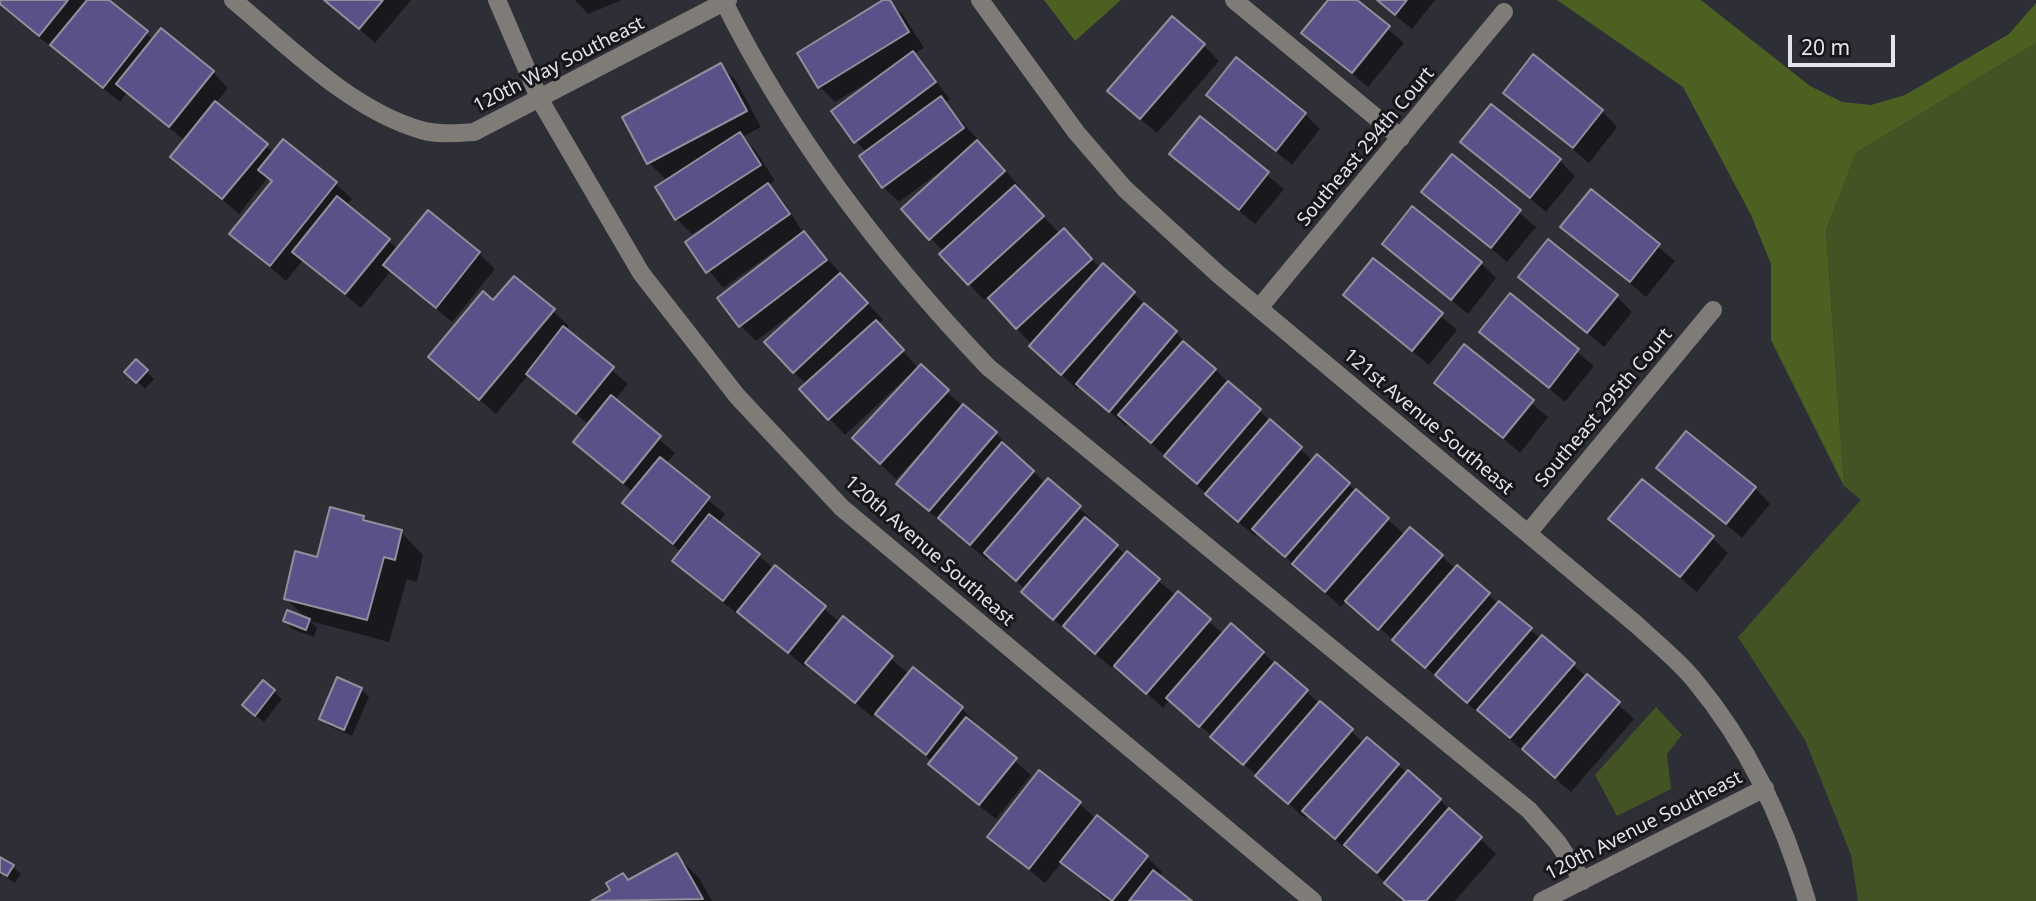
<!DOCTYPE html>
<style>
body{margin:0}
#map{position:relative;width:2036px;height:901px;overflow:hidden;background:#2e2e37;font-family:"Noto Sans",sans-serif}
canvas{display:block}
.scale{position:absolute;left:1788px;top:35px;width:107px;height:32px;box-sizing:border-box;border:4px solid #e4e4ea;border-top:0;padding-left:9px;font-size:21px;line-height:24px;white-space:nowrap;color:#e4e4ea;-webkit-text-stroke:5px #17171b;paint-order:stroke}
</style>
<div id="map">
<canvas width="2036" height="901"></canvas>
<div class="scale">20 m</div>
</div>
<script>
const context = document.querySelector('canvas').getContext('2d');
context.lineJoin = 'round';
function fill(path, color) {
  context.fillStyle = color;
  context.fill(path, 'evenodd');
}
function trace(path, color, width, dash) {
  context.strokeStyle = color;
  context.lineWidth = width;
  context.lineCap = dash ? 'butt' : 'round';
  context.setLineDash(dash || []);
  context.stroke(path);
}
function label(font, color, halo, rows, align = 'center') {
  context.font = font + ' "Noto Sans",sans-serif';
  context.lineWidth = 6;
  context.setLineDash([]);
  context.textBaseline = 'middle';
  context.strokeStyle = halo;
  context.fillStyle = color;
  for (const [text, x, y, turn = 0] of rows) {
    context.save();
    context.translate(x, y);
    context.rotate((+turn || 0) * Math.PI / 180);
    context.textAlign = isNaN(turn) ? turn : align;
    if (halo) context.strokeText(text, 0, 0);
    context.fillText(text, 0, 0);
    context.restore();
  }
}
const green = new Path2D(`
 M 2036,43 L 2036,901 L 1858,901 L 1851,855 L 1805,740 L 1738,637 L 1861,500 L 1844,486 L 1826,230 L 1856,153 Z
 M 1656,707 L 1682,735 L 1667,754 L 1671,789 L 1617,816 L 1595,775 Z`);
const forest = new Path2D(`
 M 1044,0 L 1121,0 L 1075,41 Z
 M 1557,0 L 1701,0 L 1810,86 L 1842,102 L 1871,105 L 1905,95 L 2009,34 L 2036,3 L 2036,43 L 1856,153 L 1826,230 L 1844,486 L 1771,340 L 1771,264 L 1751,215 L 1683,87 Z`);
const shadow = new Path2D(`
 M 0,0 L 106,0 L 154,40 L 213,72 L 228,88 L 215,104 L 274,153 L 284,142 L 336,184 L 352,199 L 346,206 L 398,249 L 479,253 L 495,269 L 452,322 L 391,271 L 361,308 L 303,260 L 286,281 L 232,234 L 273,182 L 268,177 L 239,214 L 172,157 L 185,141 L 127,92 L 120,102 L 4,9 Z
 M 326,0 L 411,0 L 375,43 Z
 M 575,0 L 622,0 L 588,14 Z
 M 886,0 L 903,15 L 924,48 L 914,54 L 950,99 L 945,103 L 1020,187 L 1017,189 L 1060,234 L 1079,246 L 1101,269 L 1104,266 L 1313,461 L 1348,484 L 1405,535 L 1441,556 L 1573,665 L 1634,719 L 1571,792 L 1347,600 L 1341,607 L 1258,532 L 1255,536 L 1223,509 L 1129,423 L 1126,426 L 1080,386 L 1077,389 L 1047,362 L 988,296 L 984,300 L 942,255 L 944,252 L 903,209 L 944,172 L 942,170 L 899,202 L 883,187 L 867,153 L 856,141 L 875,78 L 835,102 L 820,87 Z
 M 1330,0 L 1354,0 L 1404,43 L 1368,87 L 1303,32 Z
 M 1376,0 L 1435,0 L 1412,29 Z
 M 1203,45 L 1219,61 L 1157,133 L 1125,106 Z
 M 721,65 L 736,81 L 761,127 L 742,137 L 755,150 L 775,181 L 768,185 L 783,201 L 802,231 L 883,320 L 878,324 L 919,369 L 995,433 L 1046,484 L 1079,508 L 1095,523 L 1093,526 L 1126,555 L 1224,634 L 1263,653 L 1364,743 L 1367,739 L 1440,800 L 1496,854 L 1455,901 L 1405,901 L 1353,852 L 1351,854 L 1308,815 L 1305,818 L 1170,699 L 1163,708 L 1115,664 L 1112,668 L 1039,607 L 1025,589 L 989,557 L 987,560 L 914,499 L 898,484 L 926,451 L 924,449 L 896,479 L 870,454 L 911,377 L 909,375 L 845,435 L 802,389 L 807,385 L 794,372 L 801,307 L 756,341 L 741,326 L 720,298 L 791,243 L 790,240 L 723,288 L 687,243 L 710,226 L 708,224 L 692,234 L 677,219 L 667,181 L 649,163 L 624,118 Z
 M 1505,92 L 1602,111 L 1617,127 L 1589,163 Z
 M 1209,95 L 1305,114 L 1320,129 L 1292,165 Z
 M 1200,119 L 1284,189 L 1255,224 L 1171,154 Z
 M 1463,142 L 1560,161 L 1575,176 L 1546,212 Z
 M 1452,156 L 1536,227 L 1507,262 L 1423,192 Z
 M 1591,191 L 1675,261 L 1646,297 L 1562,226 Z
 M 1384,244 L 1481,263 L 1496,278 L 1468,314 Z
 M 1373,260 L 1457,330 L 1429,365 L 1345,295 Z
 M 1520,277 L 1617,297 L 1632,312 L 1604,347 Z
 M 1510,296 L 1594,366 L 1565,402 L 1482,332 Z
 M 494,302 L 553,311 L 569,326 L 565,330 L 628,384 L 614,401 L 675,453 L 666,464 L 725,514 L 718,523 L 840,622 L 843,618 L 909,674 L 913,669 L 962,709 L 977,724 L 975,727 L 1031,775 L 996,819 L 946,780 L 931,764 L 933,762 L 876,712 L 872,717 L 808,663 L 805,667 L 741,613 L 739,615 L 690,576 L 674,561 L 681,552 L 624,503 L 633,492 L 575,442 L 589,425 L 529,374 L 496,414 L 430,357 Z
 M 1465,347 L 1548,417 L 1520,453 L 1436,382 Z
 M 136,362 L 154,379 L 145,389 L 127,372 Z
 M 1659,468 L 1755,488 L 1770,504 L 1742,538 Z
 M 364,517 L 370,524 L 401,532 L 423,555 L 417,582 L 407,579 L 389,642 L 310,621 L 317,628 L 314,637 L 292,629 L 285,621 L 308,620 L 285,598 L 318,559 Z
 M 1611,519 L 1712,538 L 1728,553 L 1697,592 Z
 M 263,682 L 282,699 L 264,722 L 252,713 Z
 M 361,689 L 369,697 L 352,736 L 329,726 L 322,719 Z
 M 1079,803 L 1096,819 L 1147,857 L 1162,872 L 1159,877 L 1189,901 L 1107,901 L 1062,862 L 1045,883 L 989,837 Z
 M 676,855 L 699,878 L 712,901 L 595,901 Z
 M 0,856 L 21,874 L 15,883 L 2,874 L 0,877 Z`);
const building = new Path2D(`
 M 0,0 L 68,0 L 39,36 L 0,4 Z
 M 87,0 L 109,0 L 148,31 L 103,88 L 50,45 Z
 M 324,0 L 383,0 L 359,29 Z
 M 883,0 L 890,0 L 909,32 L 818,88 L 797,53 Z
 M 1328,0 L 1357,0 L 1390,26 L 1352,73 L 1301,33 Z
 M 1377,0 L 1407,0 L 1395,15 Z
 M 1172,16 L 1205,44 L 1140,119 L 1107,91 Z
 M 161,28 L 214,71 L 169,127 L 116,84 Z
 M 913,51 L 936,82 L 854,143 L 831,111 Z
 M 1533,54 L 1603,110 L 1573,148 L 1503,93 Z
 M 1236,57 L 1306,113 L 1276,151 L 1206,95 Z
 M 721,63 L 747,111 L 647,164 L 622,117 Z
 M 941,96 L 964,128 L 882,188 L 859,156 Z
 M 215,101 L 268,144 L 222,199 L 170,157 Z
 M 1491,104 L 1561,159 L 1530,198 L 1460,142 Z
 M 1200,116 L 1269,172 L 1239,210 L 1169,154 Z
 M 740,132 L 761,165 L 675,220 L 655,187 Z
 M 283,139 L 337,182 L 270,266 L 229,234 L 272,181 L 258,170 Z
 M 977,140 L 1005,171 L 929,240 L 901,209 Z
 M 1452,154 L 1521,210 L 1491,248 L 1421,192 Z
 M 768,183 L 790,214 L 706,273 L 685,242 Z
 M 1015,185 L 1044,216 L 968,285 L 939,254 Z
 M 1591,189 L 1660,244 L 1630,282 L 1560,227 Z
 M 337,196 L 390,239 L 345,294 L 292,252 Z
 M 1412,206 L 1482,262 L 1451,300 L 1382,244 Z
 M 428,210 L 480,252 L 436,308 L 383,265 Z
 M 1064,228 L 1092,259 L 1016,329 L 988,298 Z
 M 804,231 L 827,260 L 739,327 L 717,298 Z
 M 1548,239 L 1618,295 L 1587,333 L 1518,277 Z
 M 1373,258 L 1443,313 L 1412,351 L 1343,295 Z
 M 1103,263 L 1135,292 L 1061,375 L 1029,346 Z
 M 840,273 L 868,303 L 793,373 L 764,342 Z
 M 514,276 L 555,309 L 479,400 L 428,357 L 483,291 L 493,300 Z
 M 1510,293 L 1579,349 L 1549,388 L 1479,332 Z
 M 1144,303 L 1177,331 L 1109,412 L 1076,384 Z
 M 876,320 L 904,350 L 828,420 L 799,389 Z
 M 563,326 L 614,367 L 576,414 L 526,374 Z
 M 1183,341 L 1216,369 L 1151,443 L 1118,415 Z
 M 1464,344 L 1534,400 L 1503,438 L 1434,383 Z
 M 136,359 L 148,370 L 136,383 L 124,372 Z
 M 921,364 L 949,390 L 880,464 L 852,438 Z
 M 1228,381 L 1261,409 L 1197,484 L 1164,456 Z
 M 611,395 L 661,436 L 623,483 L 573,442 Z
 M 963,404 L 997,432 L 929,511 L 896,484 Z
 M 1270,419 L 1302,447 L 1238,522 L 1205,494 Z
 M 1686,431 L 1756,487 L 1726,524 L 1656,468 Z
 M 1002,442 L 1034,471 L 970,545 L 938,518 Z
 M 1317,454 L 1350,483 L 1285,557 L 1252,529 Z
 M 660,457 L 710,497 L 673,544 L 622,503 Z
 M 1048,478 L 1081,506 L 1016,581 L 984,553 Z
 M 1642,479 L 1714,536 L 1680,577 L 1608,519 Z
 M 1356,489 L 1389,518 L 1325,592 L 1292,564 Z
 M 330,507 L 364,516 L 363,520 L 402,530 L 395,560 L 384,557 L 367,620 L 284,599 L 295,551 L 317,557 Z
 M 709,514 L 760,554 L 723,601 L 672,561 Z
 M 1085,517 L 1118,545 L 1053,620 L 1021,592 Z
 M 1410,527 L 1443,555 L 1378,630 L 1345,601 Z
 M 1127,551 L 1160,579 L 1095,654 L 1063,626 Z
 M 775,565 L 826,606 L 788,653 L 737,612 Z
 M 1457,565 L 1490,593 L 1425,668 L 1392,640 Z
 M 1178,591 L 1211,619 L 1146,694 L 1114,666 Z
 M 1499,601 L 1532,628 L 1467,703 L 1435,675 Z
 M 287,610 L 310,619 L 306,630 L 283,621 Z
 M 843,616 L 893,656 L 855,703 L 805,663 Z
 M 1231,623 L 1264,652 L 1199,727 L 1166,698 Z
 M 1542,635 L 1575,663 L 1510,738 L 1477,710 Z
 M 1275,662 L 1308,690 L 1243,765 L 1210,737 Z
 M 913,667 L 963,707 L 926,755 L 875,714 Z
 M 1587,674 L 1620,702 L 1555,778 L 1522,749 Z
 M 337,677 L 362,688 L 344,730 L 319,719 Z
 M 263,680 L 275,690 L 255,716 L 242,705 Z
 M 1320,701 L 1353,729 L 1288,804 L 1255,776 Z
 M 966,717 L 1017,758 L 979,805 L 928,764 Z
 M 1367,737 L 1399,764 L 1335,839 L 1302,811 Z
 M 1039,770 L 1081,802 L 1029,869 L 987,837 Z
 M 1408,770 L 1441,799 L 1377,873 L 1344,845 Z
 M 1449,808 L 1482,837 L 1426,901 L 1405,901 L 1384,883 Z
 M 1097,815 L 1148,856 L 1112,901 L 1060,862 Z
 M 677,853 L 703,899 L 591,901 L 610,890 L 606,883 L 623,873 L 628,880 Z
 M 0,857 L 14,865 L 7,876 L 0,872 Z
 M 1153,870 L 1192,901 L 1129,901 Z`);
const minor = new Path2D(`
 M 233,0 C 289,46 349,109 421,130 C 438,135 457,133 474,132 L 728,0
 M 497,0 L 540,100 L 641,273 L 737,396 L 842,508 L 1313,901
 M 723,0 C 790,135 884,258 988,367 L 1529,810 L 1558,843 L 1583,881
 M 980,0 L 1076,132 L 1125,189 L 1218,274 L 1637,625 C 1656,643 1679,661 1695,681 C 1749,746 1784,821 1807,901
 M 1234,0 L 1401,138
 M 1259,308 L 1504,12
 M 1528,533 L 1713,310
 M 1542,901 L 1765,788`);
const streetNames = [
 ["120th Way Southeast",559,65,-27],
 ["Southeast 294th Court",1366,147,-50],
 ["Southeast 295th Court",1604,408,-50],
 ["121st Avenue Southeast",1428,422,40],
 ["120th Avenue Southeast",929,551,41],
 ["120th Avenue Southeast",1644,826,-27]
];
fill(green, '#435323');
fill(forest, '#4c6022');
fill(shadow, '#0007');
fill(building, '#5c5089');
trace(building, '#918f9b', 2);
trace(minor, '#7f7c77', 18);
label('19px', '#e4e4ea', '#17171b', streetNames);
</script>
